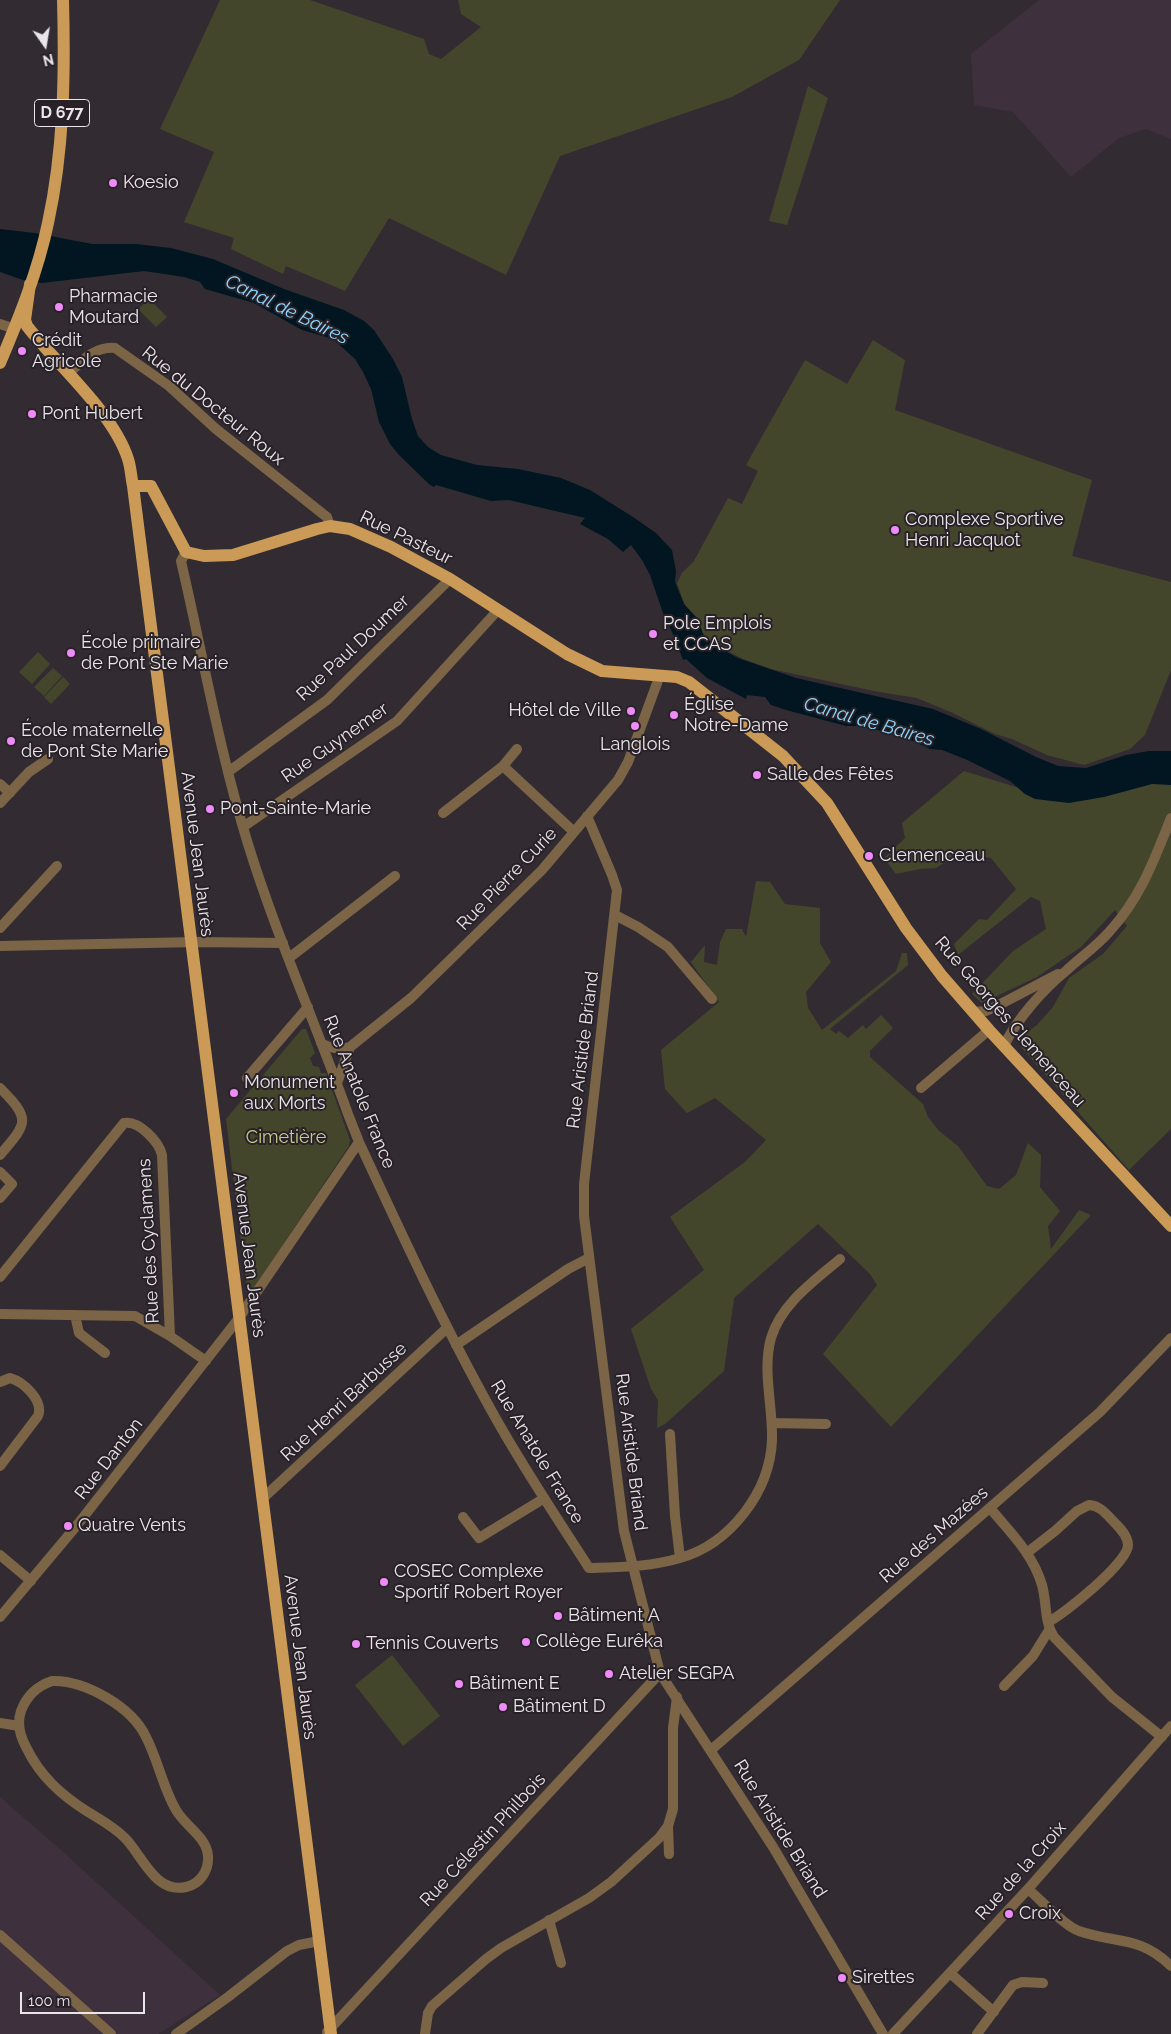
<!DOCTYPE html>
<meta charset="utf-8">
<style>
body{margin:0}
#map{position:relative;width:1171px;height:2034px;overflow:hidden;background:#322c32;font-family:Raleway,sans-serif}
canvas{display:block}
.north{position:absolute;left:20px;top:20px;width:50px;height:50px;-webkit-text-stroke:4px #282228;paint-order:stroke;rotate:167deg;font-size:14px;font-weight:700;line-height:20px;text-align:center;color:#e9e5e9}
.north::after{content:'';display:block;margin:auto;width:18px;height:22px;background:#e9e5e9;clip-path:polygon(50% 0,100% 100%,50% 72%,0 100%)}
.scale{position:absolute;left:20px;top:1992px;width:125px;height:22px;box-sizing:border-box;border:2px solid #e9e5e9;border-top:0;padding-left:6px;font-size:15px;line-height:18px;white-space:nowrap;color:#e9e5e9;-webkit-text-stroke:4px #282228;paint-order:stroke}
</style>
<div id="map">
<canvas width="1171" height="2034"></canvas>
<div class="north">N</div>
<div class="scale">100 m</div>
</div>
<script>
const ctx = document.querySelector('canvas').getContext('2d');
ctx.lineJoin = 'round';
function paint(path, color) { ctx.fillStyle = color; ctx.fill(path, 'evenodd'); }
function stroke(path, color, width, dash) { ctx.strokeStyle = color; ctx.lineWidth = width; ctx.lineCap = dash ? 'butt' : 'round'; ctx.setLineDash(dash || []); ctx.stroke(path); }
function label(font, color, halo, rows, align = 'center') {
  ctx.font = font + ' Raleway,sans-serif'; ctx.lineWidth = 4; ctx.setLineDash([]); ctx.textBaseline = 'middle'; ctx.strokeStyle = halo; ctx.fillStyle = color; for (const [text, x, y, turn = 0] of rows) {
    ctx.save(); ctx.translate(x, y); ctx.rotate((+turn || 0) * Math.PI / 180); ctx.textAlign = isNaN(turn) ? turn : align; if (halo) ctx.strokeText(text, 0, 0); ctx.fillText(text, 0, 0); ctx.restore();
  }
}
paint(new Path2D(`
 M1039,0H1171V139L1146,129L1119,138L1071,177L1013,112L974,105L971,54Z
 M0,1797L61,1850L220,1995L158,2034H0Z`), '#3f303d');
paint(new Path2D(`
 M220,0H310L424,39L429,54L441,59L481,27L461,14L458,0H840L799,60L732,97L560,156L506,275L389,218L345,291L286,266L283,274L231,249L234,238L184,222L214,152L160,129Z
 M808,86L828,98L787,225L769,221Z
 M149,299L167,317L156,327L138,309Z
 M873,340L905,360L895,410L1092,480L1072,556L1171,582V670L1145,735L1130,749L1084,765L1047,755L1012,739L995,734L953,713L917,698L874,691L771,669L743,659L714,644L700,631L684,603L677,583L682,573L694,561L728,498L742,504L758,471L746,465L805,360L847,384Z
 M38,652L50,664L32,684L19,672Z
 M53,668L62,676L44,696L34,687Z
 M63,677L70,684L51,704L44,697Z
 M1171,767V1129L1129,1170L1021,1047V1037L1037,1025L1053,1007L1069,978L1103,954L1127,926L1115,910L1081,947L1037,977L982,1003L972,994L1013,951L1046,929L1040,901L1031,897L958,955L954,944L979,919L987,920L1016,889L991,858L966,854L950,859L936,868L920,869L896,874L884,858L905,838L902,823L964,771L1058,800Z
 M756,881L770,882L785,904L820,908V943L831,962L806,992L808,1008L822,1030L896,971L902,953H907L908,965L830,1029L836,1034L839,1031L848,1038L863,1025L866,1029L881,1015L893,1028L870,1051V1057L923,1104L928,1117L939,1131L958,1146L987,1186L999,1189L1016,1175L1028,1143L1041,1155L1040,1187L1060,1211L1048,1226L1051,1249L1079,1210L1091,1215L891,1427L823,1354L877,1285L870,1274L818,1224L734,1298L724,1371L665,1424L657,1428L658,1400L651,1389L631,1329L704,1270L670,1217L745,1162L766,1140L715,1098L687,1113L665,1089L661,1050L719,1002L691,962L705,945L704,962L717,965L720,942L726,929H742L746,937Z
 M302,1029H306L315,1053L310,1058L313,1066L319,1067L321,1073H326L350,1140L349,1146L251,1292L247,1291L226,1119Z
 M392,1655L440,1716L403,1746L355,1685Z`), '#44462c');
paint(new Path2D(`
 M0,229L35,233L92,244H136L171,248L213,259L284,289L344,310L364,321L374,330L393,359L402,377L412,419L418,436L428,447L441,455L477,465L518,469L561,478L590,490L633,517L656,533L672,550L676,571L675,582L684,604L698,619L703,634L714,645L738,658L796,678L933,709L981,729L1036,757L1058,766L1086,768L1126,755L1149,751H1171V785L1152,784L1104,797L1069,803L1035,799L1025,794L1010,781L965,759L942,750L930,749L902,736L860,726H846L786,710L771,705L765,697L747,695L746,699L707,678L686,659L683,660L674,636L664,616L650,575L642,560L631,545L623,552L608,539L580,524L585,518L509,500L491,501L436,485L434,487L430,485L399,455L390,444L379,422L371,389L363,372L355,359L333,339L302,330L254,303L205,289L200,282L184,277L144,271L42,283L23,280L0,272Z`), '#011621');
stroke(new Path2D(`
 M0,324L15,329
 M69,373C82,361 95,346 115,348L169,386L216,429L323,514L327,517L330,526
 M186,552L181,561L183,570C204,661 220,754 248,844C276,935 316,1024 348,1114L359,1142C402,1235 445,1328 495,1417C524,1469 557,1518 589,1568C620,1567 650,1567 680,1558C730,1544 770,1492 772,1440C773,1406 762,1371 771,1338C781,1304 814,1281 840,1259
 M503,766L517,749
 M228,772L327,700L450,579
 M0,784L10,793
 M0,803L29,772L48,759
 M443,813L503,766L574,832
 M587,816L612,875L617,890L584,1184V1216L624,1531L660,1673L773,1847L883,2034
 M243,827L397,721L498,610
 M615,915L638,927L668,947L712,999
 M0,928L57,866
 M0,946L198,942L283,943
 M289,958L395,876
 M974,1012L986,1011L995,1007L1058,974
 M321,1043C330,1048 340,1051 350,1047L411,998L542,870L618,780L628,762L660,675
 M1004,1046C1017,1018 1044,989 1067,970C1081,957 1097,946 1110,931C1141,897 1154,860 1171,818
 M247,1078L308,1007
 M337,1083L350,1047
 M0,1088C32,1120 27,1123 0,1155
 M921,1088L989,1030
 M0,1172L12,1184L0,1198
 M0,1277L124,1123C139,1120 159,1142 162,1155L170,1336
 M0,1314L135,1316L170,1336L206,1361
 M75,1315L79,1333L105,1353
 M456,1345L568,1269L589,1258
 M0,1382L10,1378C24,1382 44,1401 38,1416L0,1466
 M772,1423L826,1424
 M670,1434L675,1516L680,1558
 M262,1499L447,1328
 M990,1508C1010,1532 1033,1554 1042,1585C1047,1602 1044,1622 1054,1637L1112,1697L1162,1737
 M463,1517L479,1538L543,1499
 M1028,1552L1055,1531L1077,1511L1089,1505C1101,1506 1106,1514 1114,1522C1120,1528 1128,1536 1128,1545C1128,1563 1064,1614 1048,1622
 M0,1555L31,1581
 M0,1617L78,1524L239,1318L359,1142
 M52,1681C85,1680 132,1707 146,1737C158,1760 163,1788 176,1810C185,1826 207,1837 208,1856C209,1871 200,1884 186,1887C155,1894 142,1855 125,1838C114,1827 101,1820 88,1812C61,1795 40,1776 26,1747C20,1736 17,1723 21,1711C27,1695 37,1686 52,1681Z
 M1004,1686L1033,1656L1049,1630
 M0,1723L19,1726
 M711,1750L1100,1412L1171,1338
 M669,1854L668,1826L673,1809V1728L677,1697
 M1028,1889C1040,1899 1065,1927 1079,1931C1116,1944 1139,1935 1171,1966
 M549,1920L561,1963
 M0,1935L111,2034
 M950,1973L994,2012
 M327,2032L660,1673
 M176,2034L228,1997L287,1951L299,1945L319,1941
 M425,2034L428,2013L432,2006L486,1959L501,1948L589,1898L611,1882L659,1838L668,1826
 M893,2034L1028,1889L1171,1726
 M977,2034L1013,1985L1022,1982L1043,1983`), '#7c6546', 10);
stroke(new Path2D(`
 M30,284L25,320L27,326C57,365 113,412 128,459C131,468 131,477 133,486L331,2034
 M0,363C19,318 38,271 48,223C64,150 65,74 63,0
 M133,486H151L186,552L204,556L233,555L317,529L330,526L350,529L391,547L450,579L567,654L602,671L677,677L689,682L783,756L827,803L906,928L942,976L989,1030L1171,1226`), '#ca9a56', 12);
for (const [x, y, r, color] of [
 [113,183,5,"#ee8bf8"],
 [59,307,5,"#ee8bf8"],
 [22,351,5,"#ee8bf8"],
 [32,414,5,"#ee8bf8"],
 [895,530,5,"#ee8bf8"],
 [653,634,5,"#ee8bf8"],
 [71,653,5,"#ee8bf8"],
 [631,711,5,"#ee8bf8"],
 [674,715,5,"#ee8bf8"],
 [635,726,5,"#ee8bf8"],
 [11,741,5,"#ee8bf8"],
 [757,775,5,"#ee8bf8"],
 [210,809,5,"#ee8bf8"],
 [869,856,5,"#ee8bf8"],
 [234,1093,5,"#ee8bf8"],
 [68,1526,5,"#ee8bf8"],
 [384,1582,5,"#ee8bf8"],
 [558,1616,5,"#ee8bf8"],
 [526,1642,5,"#ee8bf8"],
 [356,1644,5,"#ee8bf8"],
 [609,1674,5,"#ee8bf8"],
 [459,1684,5,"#ee8bf8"],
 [503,1707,5,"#ee8bf8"],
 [1009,1914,5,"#ee8bf8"],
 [842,1978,5,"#ee8bf8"]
]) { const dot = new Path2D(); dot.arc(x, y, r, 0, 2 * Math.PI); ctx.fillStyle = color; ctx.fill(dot); stroke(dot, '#282228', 2); }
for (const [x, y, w] of [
 [62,113,55]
]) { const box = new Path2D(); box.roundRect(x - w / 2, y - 13.5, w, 27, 4); ctx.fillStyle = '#282228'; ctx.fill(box); stroke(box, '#e9e5e9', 1); }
label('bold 16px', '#e9e5e9', null, [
 ["D 677",62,113]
]);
label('18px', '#e9e5e9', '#282228', [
 ["Koesio",123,183],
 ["Pharmacie",69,297],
 ["Moutard",69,318],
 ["Crédit",32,341],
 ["Agricole",32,362],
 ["Pont Hubert",42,414],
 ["Complexe Sportive",905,520],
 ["Henri Jacquot",905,541],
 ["Pole Emplois",663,624],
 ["et CCAS",663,645],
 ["École primaire",81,643],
 ["de Pont Ste Marie",81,664],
 ["Église",684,705],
 ["Notre-Dame",684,726],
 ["Hôtel de Ville",621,711,"right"],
 ["École maternelle",21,731],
 ["de Pont Ste Marie",21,752],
 ["Langlois",635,745,"center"],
 ["Salle des Fêtes",767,775],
 ["Pont-Sainte-Marie",220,809],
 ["Clemenceau",879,856],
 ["Monument",244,1083],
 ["aux Morts",244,1104],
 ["Quatre Vents",78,1526],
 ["COSEC Complexe",394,1572],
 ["Sportif Robert Royer",394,1593],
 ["Bâtiment A",568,1616],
 ["Collège Eurêka",536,1642],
 ["Tennis Couverts",366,1644],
 ["Atelier SEGPA",619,1674],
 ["Bâtiment E",469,1684],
 ["Bâtiment D",513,1707],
 ["Croix",1019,1914],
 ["Sirettes",852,1978]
], 'left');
label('18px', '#e9e5e9', '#282228', [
 ["Rue du Docteur Roux",213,406,39],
 ["Rue Pasteur",406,538,26],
 ["Rue Paul Doumer",353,648,-43],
 ["Rue Guynemer",335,743,-35],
 ["Avenue Jean Jaurès",197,854,83],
 ["Rue Pierre Curie",507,879,-46],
 ["Rue Georges Clemenceau",1010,1022,49],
 ["Rue Aristide Briand",583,1050,-83],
 ["Rue Anatole France",359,1092,68],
 ["Rue des Cyclamens",149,1241,-93],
 ["Avenue Jean Jaurès",249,1255,83],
 ["Rue Henri Barbusse",344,1402,-43],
 ["Rue Anatole France",537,1452,59],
 ["Rue Aristide Briand",631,1452,83],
 ["Rue Danton",109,1459,-52],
 ["Rue des Mazées",934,1535,-41],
 ["Avenue Jean Jaurès",300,1657,83],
 ["Rue Aristide Briand",780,1829,58],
 ["Rue Célestin Philbois",483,1840,-47],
 ["Rue de la Croix",1021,1871,-48]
]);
label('18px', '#c5cc86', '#282228', [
 ["Cimetière",286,1138]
]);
label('italic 19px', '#8cd5fc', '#282228', [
 ["Canal de Baires",287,310,26],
 ["Canal de Baires",869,722,16]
]);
</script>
